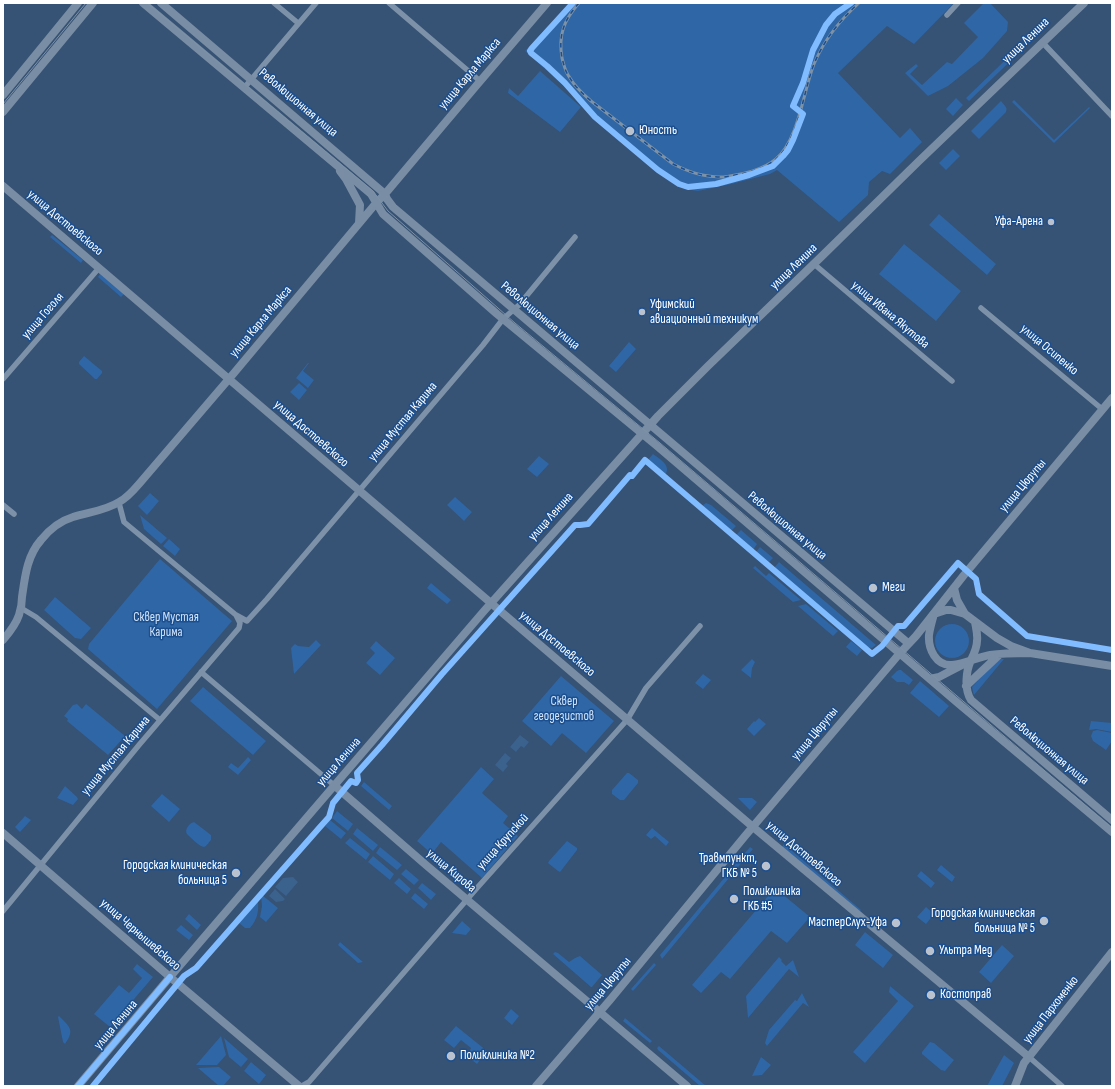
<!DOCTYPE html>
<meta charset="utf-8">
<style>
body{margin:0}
#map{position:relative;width:1115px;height:1089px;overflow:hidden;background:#365274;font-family:"Sofia Sans Condensed",sans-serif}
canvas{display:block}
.frame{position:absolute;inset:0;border:4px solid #fff;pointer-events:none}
</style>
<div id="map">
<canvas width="1115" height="1089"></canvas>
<div class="frame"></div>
</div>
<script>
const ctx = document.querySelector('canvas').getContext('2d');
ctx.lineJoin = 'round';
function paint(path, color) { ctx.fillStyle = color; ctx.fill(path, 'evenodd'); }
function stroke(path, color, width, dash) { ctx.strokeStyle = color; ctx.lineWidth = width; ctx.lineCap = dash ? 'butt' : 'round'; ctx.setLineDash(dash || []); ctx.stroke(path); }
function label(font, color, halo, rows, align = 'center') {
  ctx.font = font + ' "Sofia Sans Condensed",sans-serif'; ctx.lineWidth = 3; ctx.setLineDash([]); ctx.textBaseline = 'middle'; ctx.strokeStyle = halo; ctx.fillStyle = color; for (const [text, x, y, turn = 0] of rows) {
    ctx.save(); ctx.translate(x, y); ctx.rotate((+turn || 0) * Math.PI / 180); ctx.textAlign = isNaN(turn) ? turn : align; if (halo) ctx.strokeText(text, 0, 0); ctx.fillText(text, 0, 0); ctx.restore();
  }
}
paint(new Path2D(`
 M570,3H954L914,44L887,26L838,73L900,138L910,128L922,142L890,174L882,171L869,182L868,195L839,222L777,170L770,174L731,184L698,191L685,189L675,184L668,178L595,119L574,95L525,51Z
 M984,3H990L1008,22L1007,31L983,58L948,86L928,96L905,73L916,64L918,66L910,74L922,85L947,62L952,64L978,37L964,23Z
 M1026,40L1029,43L969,101L966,98Z
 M540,71L581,107L560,132L508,93L509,88L518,96Z
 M956,98L963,105L953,116L946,109Z
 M1014,100L1054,140L1089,107L1090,108L1054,143L1012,102Z
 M1001,101C1004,105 1008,107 1006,112L979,139L971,131Z
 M953,149L960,156L946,170L939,163Z
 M939,214L996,264L987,275L929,225Z
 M52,235L83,260L81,263L50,237Z
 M904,244L961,291L936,321L879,274Z
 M100,274L124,294L121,297L98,277Z
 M629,342L636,349L616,372L609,366Z
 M84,356L102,371V373L97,379H95L79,364V362Z
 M308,363H309L303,371L314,380L308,388L296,378Z
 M299,383L307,390L299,400L290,392Z
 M653,454C660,459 672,466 665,475L647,461Z
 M539,456L549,464L537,477L527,469Z
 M150,493L159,501L147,515L138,506Z
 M455,497L472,512L464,521L447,505Z
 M706,503L711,505L736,526L731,531L704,507L703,505Z
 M140,515L167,538L161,544L144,529Z
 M741,530L757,544L753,550L736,535Z
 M169,539L180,549L175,556L163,546Z
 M760,547L773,558L768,563L756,552Z
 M160,559L232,621L157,709L88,649L89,644Z
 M779,562L876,645L872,648L866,647L774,568Z
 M755,566L766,576L769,573L801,600L793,602L753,568Z
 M431,583L451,600L447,604L427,588Z
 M55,597L91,628L82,638L81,639L75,638L44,610Z
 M806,604L838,631L833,636L798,606Z
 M935 641a17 17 0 1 1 34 0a17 17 0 1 1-34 0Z
 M316,640L321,645L294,674L291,648L295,644L298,646L309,647Z
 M376,641L395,658L380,675L366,663L375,653L370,648Z
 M851,641L862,650L857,656L846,647Z
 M752,659L755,662L752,668L751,678L741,670Z
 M1001,659H1004L974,695L973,692L972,687L994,663Z
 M899,670H901L913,680L909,685L904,682H897L891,677L897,671Z
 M703,674L711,680L703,689L695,683Z
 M561,676L614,721L586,753L562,733L551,746L522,721Z
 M920,681L949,706L939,717L910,693Z
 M203,687L266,741L253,755L190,701Z
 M77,704L82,709L86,704L125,736L108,755L67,721L68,719L64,716L73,705Z
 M759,718L766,724L754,736L747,729L754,721L755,722Z
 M1091,721L1112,723V732L1096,729L1089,730Z
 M1097,730L1112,733V741L1106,750L1093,741L1091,736L1093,731Z
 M248,757L251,760L238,775L228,767L231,763L238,768Z
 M481,767L494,779L482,793L508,816L503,823L518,836L482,878L441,842L432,854L417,841Z
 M627,773H629L638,780V783L624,800H620L612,794V790Z
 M364,782L392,806L389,810L361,786Z
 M65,786L77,797L78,799L73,805L57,798Z
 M162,794L180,809L169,822L151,806Z
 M738,798H752L757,802L750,810Z
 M337,811L353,824L348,831L332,818Z
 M25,816L31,820L20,832L15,827Z
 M330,820L346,833L341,839L325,826Z
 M194,822L211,835V840C209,842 207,846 204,847C200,847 190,837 187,834C184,830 189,823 194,822Z
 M357,828L378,845L373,851L353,834Z
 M652,828L669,842L666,846L655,836L651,839L646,835Z
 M350,838L370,854L366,860L345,843Z
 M567,841L577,848V850L560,872L558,871L548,863L549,861Z
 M784,844L861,910L859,912L782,847Z
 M380,847L402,865L397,870L376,853Z
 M750,847L753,849L662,959L660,955Z
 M373,856L394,874L390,880L368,862Z
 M941,865L955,877L952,882L937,870Z
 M406,869L419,880L414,885L401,874Z
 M921,871L935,883L931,888L917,876Z
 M399,878L411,889L407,894L394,883Z
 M422,883L436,894L431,900L418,888Z
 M775,888L810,917L787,943L771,931L730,979L721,972L701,993L692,985Z
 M415,893L428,904L424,909L411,898Z
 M262,895L278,908L266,922L260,917L262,906L261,896Z
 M258,901C259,912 257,920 250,928H245L239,923Z
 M926,907L934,914L926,924L917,917Z
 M189,914L201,925L197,930L185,919Z
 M462,921L471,929L466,935L452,933Z
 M181,925L193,935L189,940L176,930Z
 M865,932L893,955L883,968L855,945Z
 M340,942L363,962L358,963L338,945Z
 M1002,945L1014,956L991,983L979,972Z
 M555,952L558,953L569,962L575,958L580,956L602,975L592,987H591L553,954Z
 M779,957L782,960L781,961L786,966L793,960L799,977L789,969L748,1018L746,996Z
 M654,963L656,965L633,991L631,989Z
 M137,964L153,977L110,1027L94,1014L119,985L129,993L142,978L133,969Z
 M890,986L914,1006L865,1063L853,1052L898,1001L889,992Z
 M802,993L809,1007L803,1003L767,1046L765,1043L769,1030L795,1000L797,1001Z
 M511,1009L519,1016L512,1025L504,1018Z
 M59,1016C70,1027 75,1030 65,1044L63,1042L58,1017Z
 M625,1018L652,1041L650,1043L623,1021Z
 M456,1026L487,1051L477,1064L467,1056L471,1048L461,1040L454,1048L444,1040Z
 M221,1036L226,1055L217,1065H196Z
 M224,1038L248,1059L241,1067L229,1057Z
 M930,1042L934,1043L954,1060L945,1071L941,1070L922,1054V1052Z
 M659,1046L706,1086H700L658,1050L657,1048Z
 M1004,1055L1014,1063L1002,1086H987Z
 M761,1057L771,1065L762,1075L752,1076Z
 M251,1062L266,1075L259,1084L244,1071Z
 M219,1067L231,1077L223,1086H219L198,1068Z`), '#2f66a5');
paint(new Path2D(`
 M520,735L529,742L524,748L521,746L516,752L510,747Z
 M505,753L511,758L506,764L508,766L503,772L495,765Z
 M293,877L298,882L286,896L275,887L283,878Z
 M275,889L285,899L283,901L276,902L269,896Z`), '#3b618d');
stroke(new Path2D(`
 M274,3L298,23
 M389,3L480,81
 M947,15L958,3
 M1042,42L1112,116
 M244,88L316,3
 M814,264L952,381
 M981,308L1102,409
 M3,379L99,268
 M119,503L124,522L236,615L247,621L267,599L483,345L503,319L519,305L575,237
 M3,505L14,514
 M21,608L36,617L160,720
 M201,672L335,786
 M3,911L139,745L239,628L240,623L236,615
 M1029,1057L1062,1086
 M302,1086L309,1082L477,888L627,720L646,688L700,626`), '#7d92a8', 5.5);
stroke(new Path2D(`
 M143,3L371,194L383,214L497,314L657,446L959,704L1112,832
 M161,3L385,194L387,199L393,207L908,643
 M3,95L78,3
 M3,112L93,3
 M340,171L346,179L360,205L359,223
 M3,186L753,827L1029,1057
 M954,588L957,600L965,614
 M975,622C976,628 978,635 977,641C977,648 974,654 971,660C966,671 964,689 971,700L1112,820
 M3,640C9,633 16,624 19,615C21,609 22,603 22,597C25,576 27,556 41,540C49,530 60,521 73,517C88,512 105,511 119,502C127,498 133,491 139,484L234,373L377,202L385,194L476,86L547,3
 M1030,653C1017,653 1003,653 990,655C978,657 965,664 952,665C936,666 928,649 929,635C930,628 932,621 934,614L946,610H951L965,614L997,638L1011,646L1030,653L1112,666
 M930,679L939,677L962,665
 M966,686L999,655
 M335,786L426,865L687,1086
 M3,833L170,977L299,1086
 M78,1086L170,977L484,611L658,416L708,366L821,257L919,161L1084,3
 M536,1086L610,1000L745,836L900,653L916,636L964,575L1112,398
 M1015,1086L1024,1063L1112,952`), '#798da4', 8);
stroke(new Path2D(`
 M147,3L373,191L388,211L515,323L660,443L1112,828
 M3,104L86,3`), '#7e92a7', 1);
const rail = new Path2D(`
 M579,3C564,20 558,35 562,58C564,65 565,72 570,78C575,87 583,94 591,101L673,164C691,173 704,177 724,177C741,174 762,171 776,159C799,139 803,92 814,64C824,40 840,20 859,3`);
stroke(rail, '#7e92a7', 3);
stroke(rail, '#1b4f8f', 1.5, [4.5]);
stroke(new Path2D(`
 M573,3L532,48L530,51L531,53L547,66L565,83L595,117L658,170L679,184L688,187L716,184L749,175L773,166L783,156L788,150L793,140L803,114L793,106L803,83L813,50L826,25L835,14L851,3
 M78,1086L170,977
 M93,1086L184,976L196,968L320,827L329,817L333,803L351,781L356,783L358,780L357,773L382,745L442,674L575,525H580L588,524L630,475L632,476L645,460L872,654L882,646L898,626H904L958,563L976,579L979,594L1027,636L1112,650`), '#80bcff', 6);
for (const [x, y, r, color] of [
 [630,131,5,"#b9c2ce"],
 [1051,222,4,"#b9c2ce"],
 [642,312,4,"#b9c2ce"],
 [873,588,5,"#b9c2ce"],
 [766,866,5,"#b9c2ce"],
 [236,873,5,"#b9c2ce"],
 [734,899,5,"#b9c2ce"],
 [1044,921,5,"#b9c2ce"],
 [896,923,5,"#b9c2ce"],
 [930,951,5,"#b9c2ce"],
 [931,995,5,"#b9c2ce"],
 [451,1056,5,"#b9c2ce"]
]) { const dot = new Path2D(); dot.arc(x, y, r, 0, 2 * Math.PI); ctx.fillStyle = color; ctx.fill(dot); stroke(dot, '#1b4f8f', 1.5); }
label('13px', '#fff', '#1b4f8f', [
 ["улица Ленина",1026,41,-44],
 ["улица Карла Маркса",470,74,-50],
 ["Революционная улица",298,103,40],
 ["улица Достоевского",65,223,40],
 ["улица Ленина",794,267,-44],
 ["улица Ивана Якутова",890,315,40],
 ["улица Гоголя",43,316,-49],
 ["Революционная улица",540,316,40],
 ["улица Карла Маркса",261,322,-50],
 ["улица Осипенко",1049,350,40],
 ["улица Мустая Карима",403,422,-50],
 ["улица Достоевского",311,434,41],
 ["улица Цюрупы",1023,486,-50],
 ["улица Ленина",551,517,-48],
 ["Революционная улица",787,526,40],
 ["улица Достоевского",557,644,40],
 ["улица Цюрупы",815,734,-50],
 ["Революционная улица",1049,751,40],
 ["улица Мустая Карима",116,756,-50],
 ["улица Ленина",339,762,-49],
 ["улица Крупской",503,842,-48],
 ["улица Достоевского",804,854,40],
 ["улица Кирова",451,871,40],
 ["улица Чернышевского",140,935,41],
 ["улица Цюрупы",608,984,-50],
 ["улица Пархоменко",1051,1010,-52],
 ["улица Ленина",116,1025,-50]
]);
label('13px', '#fff', '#1b4f8f', [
 ["Юность",639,131],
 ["Уфа-Арена",1043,222,"right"],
 ["Уфимский",650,305],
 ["авиационный техникум",650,320],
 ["Меги",882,588],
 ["Травмпункт,",757,859,"right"],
 ["ГКБ № 5",757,874,"right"],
 ["Городская клиническая",227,866,"right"],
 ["больница 5",227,881,"right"],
 ["Поликлиника",743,892],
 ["ГКБ #5",743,907],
 ["Городская клиническая",1035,914,"right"],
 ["больница № 5",1035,929,"right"],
 ["МастерСлух-Уфа",887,923,"right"],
 ["Ультра Мед",939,951],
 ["Костоправ",940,995],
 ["Поликлиника №2",460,1056]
], 'left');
label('13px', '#cfe3fa', '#1b4f8f', [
 ["Сквер Мустая",166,618],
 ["Карима",166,633],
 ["Сквер",564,702],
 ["геодезистов",564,717]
]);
</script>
